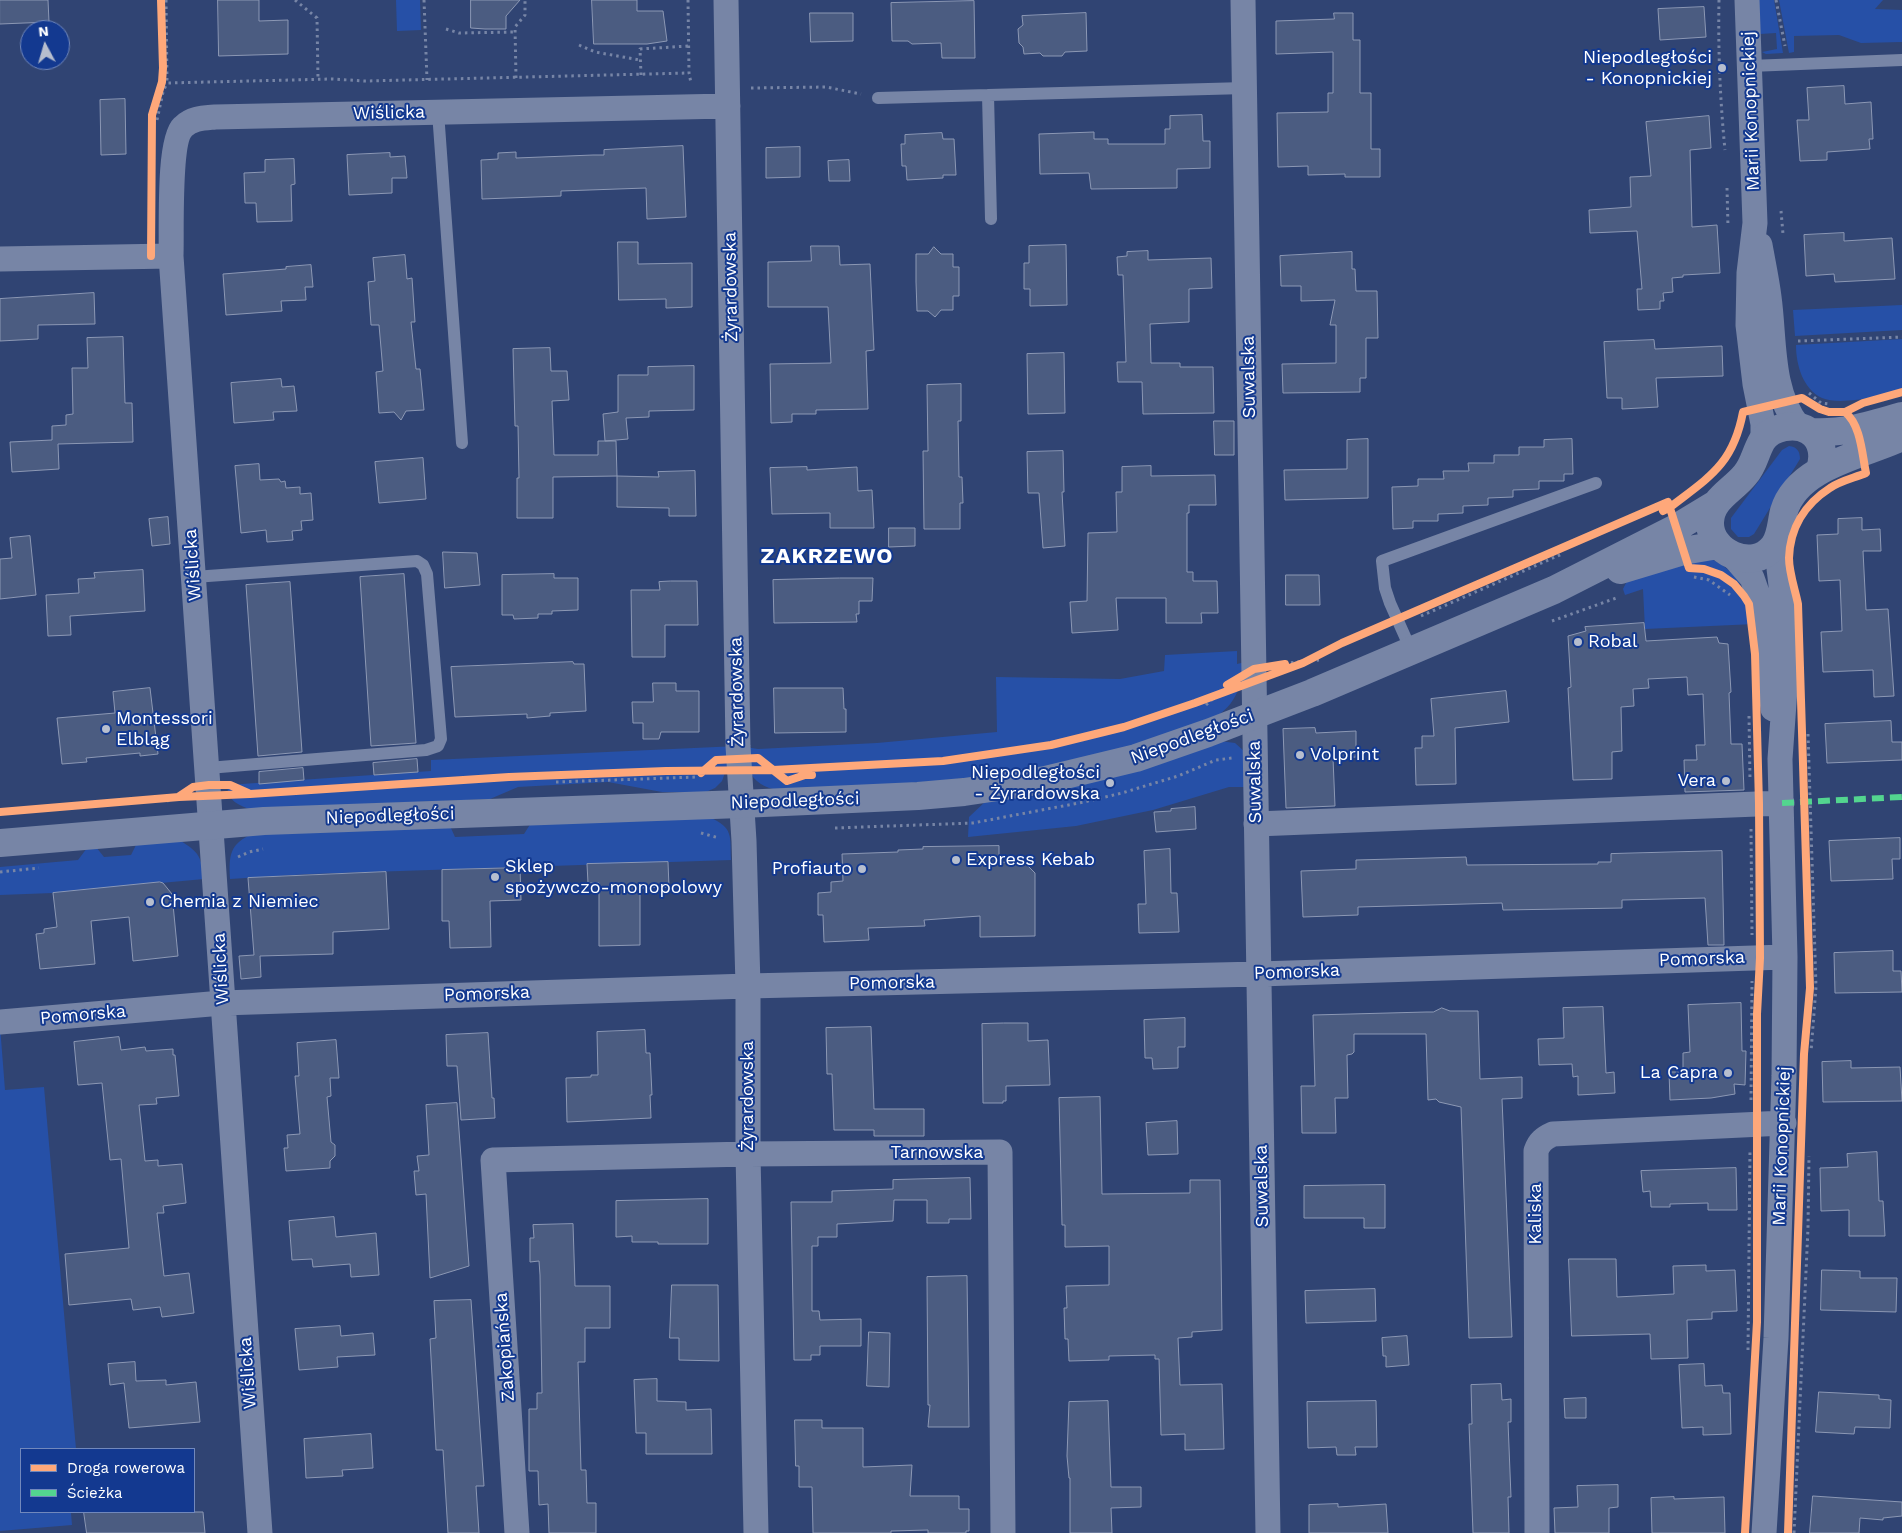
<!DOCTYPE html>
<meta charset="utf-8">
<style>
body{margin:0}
#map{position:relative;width:1902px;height:1533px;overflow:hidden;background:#304473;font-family:"Work Sans",sans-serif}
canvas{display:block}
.legend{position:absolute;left:20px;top:1448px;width:175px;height:65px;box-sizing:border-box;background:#133990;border:1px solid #7188bc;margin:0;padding:6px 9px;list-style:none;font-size:15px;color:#fff}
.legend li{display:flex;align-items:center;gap:10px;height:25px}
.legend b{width:25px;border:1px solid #7188bc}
.north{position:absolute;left:20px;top:20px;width:50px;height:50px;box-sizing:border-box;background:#133990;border:1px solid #7188bc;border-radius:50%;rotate:354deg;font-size:14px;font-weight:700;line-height:20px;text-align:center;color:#fff}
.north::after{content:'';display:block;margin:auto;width:18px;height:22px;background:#b7bece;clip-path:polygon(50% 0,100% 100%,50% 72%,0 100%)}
</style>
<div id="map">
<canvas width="1902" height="1533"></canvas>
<ul class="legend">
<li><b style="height:6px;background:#fea87a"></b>Droga rowerowa</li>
<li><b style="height:6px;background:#53d58f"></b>Ścieżka</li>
</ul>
<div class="north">N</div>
</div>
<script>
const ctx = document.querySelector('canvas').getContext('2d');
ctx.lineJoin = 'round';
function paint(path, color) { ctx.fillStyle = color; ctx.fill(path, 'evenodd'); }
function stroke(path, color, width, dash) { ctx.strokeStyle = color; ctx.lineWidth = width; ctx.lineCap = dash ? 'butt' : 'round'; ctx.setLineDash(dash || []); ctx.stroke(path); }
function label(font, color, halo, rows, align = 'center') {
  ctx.font = font + ' "Work Sans",sans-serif'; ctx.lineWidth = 4; ctx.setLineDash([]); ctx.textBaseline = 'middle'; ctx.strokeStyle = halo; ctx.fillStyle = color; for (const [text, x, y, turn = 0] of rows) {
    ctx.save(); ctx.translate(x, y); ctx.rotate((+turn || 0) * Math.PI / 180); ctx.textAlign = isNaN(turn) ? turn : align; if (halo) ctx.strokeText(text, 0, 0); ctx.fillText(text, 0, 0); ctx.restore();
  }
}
paint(new Path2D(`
 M396,0H420L421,30L397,31Z
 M1758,0H1774L1783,53L1766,54L1762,52L1777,49L1776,33L1760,34Z
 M1779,0H1883L1875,9L1902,10V42L1861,43L1839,35L1794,36V52L1789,53Z
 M1902,305V330L1795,336L1793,310Z
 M1902,339V388C1885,396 1840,406 1822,398C1803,389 1796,365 1796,345Z
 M1789,446C1797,447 1800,451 1800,459L1754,534L1749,537H1738L1731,529V518L1782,450Z
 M1709,558C1742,573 1745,593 1755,624L1645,629L1643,589L1625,595L1623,589L1629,577Z
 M1237,651V664L1254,660C1235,688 1240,707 1204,723C1150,739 1096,759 1039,768C953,783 865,786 778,790C765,788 754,782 749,770H726L722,781L715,788L706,792H662L608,782L518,787L490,799L249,809C235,803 229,801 227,785L431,771V760L738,746L758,749L877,743L997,732L996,677L1120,679L1164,671L1165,655Z
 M1220,741L1235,743L1245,752L1247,787H1229L1153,810L1076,826L968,837L969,817L987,800Z
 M709,817C734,828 730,836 731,860L310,874L230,879C229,855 229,844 254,833L450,826L455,837L524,834L531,823Z
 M181,841C200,853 201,857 204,879L53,893L0,895V867L78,860L87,848L96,847L104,857L131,855L137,843Z
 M0,1026L5,1090L44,1087L76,1449H21V1512H75L71,1513L72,1525L0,1531Z`), '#2650a7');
const building = new Path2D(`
 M0,0H48L49,22L0,24Z
 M218,0H259V21L288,20V54L219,56Z
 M471,0H520L506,16V29H485L471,28Z
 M592,0H637V11H663L667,41L647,44H594Z
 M974,1L975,58H942L941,43L912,44L908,41H892L891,3Z
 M1704,7L1706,37L1660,40L1658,9Z
 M810,13H853V41L811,42Z
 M1086,13L1087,51L1065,52L1062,56H1043L1040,53L1024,54L1023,47L1019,43L1018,29L1023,25L1022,16Z
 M1334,13H1353V40H1360V93H1371V149H1380V177H1345V174L1308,175V166L1278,167L1277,113L1328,112V93H1333V52L1276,54V21L1334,19Z
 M1844,86L1845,104L1871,102L1873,139H1869L1870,149L1827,152V160L1800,161L1797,120H1809L1807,88Z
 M125,99L126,154L101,155L100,100Z
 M1202,115L1203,141H1210V168L1177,169V188L1091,189L1089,173L1040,174L1039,134L1094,132V139H1108V144H1165V129H1170V116Z
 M1709,116L1711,148L1690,150L1692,227L1717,225L1720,273L1683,275V277L1672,278L1673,292L1663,293L1664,301H1660V309L1638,310L1637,289H1642L1637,231L1590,233L1589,210L1631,207L1630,177L1651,176L1646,122Z
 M942,133L943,139H954L956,175H943V178L907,180L906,166H902L901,144H905V135Z
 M683,146L686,217L647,219L646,188L561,191V196L482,199L481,160L498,159V153L516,152V158L593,155H604V150Z
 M800,147V177L766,178V148Z
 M390,153V157L405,156L407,178H392V193L349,195L347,155Z
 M294,159L295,184L291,185L292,221L257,222L256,203H245L244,173L265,172V160Z
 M849,160L850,181H829L828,161Z
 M1844,233V241L1892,238L1895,279L1835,282L1834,274L1806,276L1804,235Z
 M618,242H638V264L692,263V307L666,308V299L619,300Z
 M1066,245L1067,305L1030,306V289H1024V263H1029V246Z
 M811,246H839L840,265L870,264L874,350L866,351L868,409L816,410V414H792V422L771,423L770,364L831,363L828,307H768V262L811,261Z
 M934,247L941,254H953V267H959V296H953V310H941L935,317L928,311H917L916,282V254H928Z
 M1148,251V260L1211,258L1212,288L1189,289V322L1150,324L1151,363H1180V367H1213L1214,413L1143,414L1142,382H1118L1117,362H1126L1123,275H1118L1117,257L1127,256V252Z
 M1352,252V269H1355L1356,291H1377L1378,338H1366V378H1360V392L1283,393L1282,364L1336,363V325H1330L1335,300L1301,301V286H1281L1280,256Z
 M405,255L407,279L412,278L415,322H411L416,369H420L424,410L406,411L401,420L394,412L379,413L376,372L383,371L379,325H371L368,282L375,281L373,258Z
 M311,265L313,287H305L306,300L281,301L282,311L226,315L223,274L286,269V267Z
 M94,293L95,324L38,325V339L0,341V299Z
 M123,337L125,403H132L133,442L58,444L59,469L12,472L10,442L52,440V426L66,425V415L73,414L72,368H88L87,338Z
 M1654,340L1655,349L1722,346L1723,376L1656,378L1658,407L1622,409V398H1607L1604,342Z
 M550,348L551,371H567L569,400L552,401L554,455H598V441H616L617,476L553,477V518H517V478H519L518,426H515L513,349Z
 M1064,353L1065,413L1028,414L1027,354Z
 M694,366V410L649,411V417L626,418L628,439L605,441L603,414L618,412V375H648V367Z
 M281,379L282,387L294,386L297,411L273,412L274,420L234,423L231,383Z
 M961,384V421H958L959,477H962L963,503H960V529H924L923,451H928L927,385Z
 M1214,421H1234V455H1215Z
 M1368,439V498L1285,500L1284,470L1347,469V440Z
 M1572,439L1573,474H1564V481H1539V489L1513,490V497L1488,498V505L1463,506V513L1438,514V521H1413V528L1393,529L1392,487L1418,486V479H1444L1443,471H1469L1468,463H1494V455H1519V447H1544V440Z
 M1063,451L1064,492H1062L1065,546L1043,548L1039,493H1028L1027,452Z
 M423,458L426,499L379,503L375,462Z
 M259,464L260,480L279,479L281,482L285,481L286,488L300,487V494L311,493L313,520L301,521L302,530L292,531L293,540L267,542L266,530L241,533L235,466Z
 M1151,466V476L1215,475L1216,505H1189V513H1187V572H1193V581H1217L1218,613H1201L1202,623H1166V598H1116L1118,630L1072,633L1070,602L1087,601L1088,533L1117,532L1116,492H1122V467Z
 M807,467V470L857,467L858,491L872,490L874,528H830V513L772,514L770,468Z
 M695,471L696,516H669V508L617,507V476L659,477L658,472Z
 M168,517L170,544L152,546L149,519Z
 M1862,518V530L1880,529L1881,551H1863L1866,610L1888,609L1894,696L1874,697L1873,670L1823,672L1821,632L1842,631L1840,580L1819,581L1817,535L1838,534V519Z
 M889,528H915V546L889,547Z
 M30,536L36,595L0,599V559L12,558L10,538Z
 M443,552L477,553L480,585L445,588Z
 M143,570L145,611L70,616L71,635L48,636L46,595L79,593L78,579L95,578L94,573Z
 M404,574L416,743L371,746L360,577Z
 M554,574V578H578V610L552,611V614H538V618L514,619L513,615H502V575Z
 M1286,575H1319L1320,605H1286Z
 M840,578H873L872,601H859V614H856L857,622L774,623L773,580Z
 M671,581H697L698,625H665V657H632L631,590H660L659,582Z
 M290,582L302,752L258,756L246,585Z
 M1644,623L1646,641L1717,637L1719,643L1728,644L1731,692L1729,693L1731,744H1742L1744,790L1685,792L1684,760H1697L1696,745H1705L1703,694L1688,695L1687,677L1648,679L1649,688L1633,689L1634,706L1621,707L1622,751L1612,752V779L1573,780L1568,688L1571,687L1568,636L1586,631L1585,627Z
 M573,662L574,664H584L586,711L550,713V716L527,718V714L455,717L451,667Z
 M653,683H676V691H699V732H661L659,739H643V723H633L632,702H653Z
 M150,688L158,754L140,756V753L86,758L87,762L62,764L57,718L115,713L113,692Z
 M774,688H843L844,709H846V732L775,733Z
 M1506,691L1509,722L1455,728L1456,784L1416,785L1415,748H1422V736H1434L1431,699Z
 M1891,721L1892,742H1902V760L1827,763L1825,724Z
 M1315,728L1316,733L1356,731V757L1333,758L1335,806L1286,808L1283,729Z
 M417,759L418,772L374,775L373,763Z
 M303,768L304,780L259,784V772Z
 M1195,807L1196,829L1156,832L1154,812L1171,811V809Z
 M1900,838V859H1892L1893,879L1831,881L1829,841Z
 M999,846V862L1025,863L1035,873V936L980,937V916L924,920L925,926L868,928L869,940L824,942L823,915H818V893L831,892V882L843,881L842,854L898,852V850L923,849V847Z
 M1170,849L1171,893H1177L1179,932L1139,933L1138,904H1146L1144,851Z
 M1722,851L1724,945H1708L1705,898L1622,900V908L1503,910L1502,903L1358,907V915L1303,917L1301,871L1356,869V860L1466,857L1467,865L1598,864V862H1611V854Z
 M668,862L669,887L640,888V945L599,946V883H588L587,864Z
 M520,868L521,900L490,901L491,947L450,948L449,921H442V870Z
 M386,872L389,929L333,932V954L260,956L261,977L241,979L239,956L254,955L248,878Z
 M160,882L163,883L172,894L178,956L133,961L129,917L91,921L95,964L40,969L36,934L44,933V929L57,927L53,893Z
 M1893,951V971H1901L1902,992L1835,993L1834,953Z
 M1741,1003L1742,1051H1746L1745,1085L1734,1084L1735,1094L1711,1098L1670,1100L1669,1072H1683V1053L1690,1052L1688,1005Z
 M1603,1007L1606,1073L1614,1072L1615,1093L1578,1095V1076L1573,1077L1572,1064L1539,1065L1538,1039L1564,1038L1563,1008Z
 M1442,1008L1450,1011H1478L1480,1079L1522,1077V1098L1502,1099L1512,1337L1469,1338L1461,1107L1439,1102L1436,1099L1428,1100L1426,1034H1354V1052L1352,1054L1347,1055L1348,1098H1335L1336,1133H1302L1301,1086H1315L1313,1015L1426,1012H1433Z
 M1185,1018V1047H1178V1068L1153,1069L1152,1058H1145L1144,1020Z
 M1004,1023H1028V1041L1048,1040L1050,1085L1006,1086V1101H1003V1103H983L982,1024Z
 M871,1027L874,1109H924V1136H874V1130H834L832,1074H827L826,1028Z
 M645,1030L646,1053H650L652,1095H650L651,1118L567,1122L566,1078L591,1077V1075H598L597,1032Z
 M488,1033L492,1098H494L495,1118L461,1120L457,1066H447L446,1035Z
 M119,1037L121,1050L145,1047L146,1051L173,1049V1055H175L179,1096L156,1098L157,1104L139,1105L145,1161L158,1160V1166L182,1164L186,1203L163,1206L164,1213H157L164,1276L189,1273L194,1313L162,1317L160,1307L133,1310L131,1299L69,1305L65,1254L129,1248L121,1159L110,1160L102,1083L78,1085L74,1042Z
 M336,1040L339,1078H330L331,1096L327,1097L331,1142L335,1145V1156L330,1161V1168L286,1171L284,1148H288L287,1135L300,1134L295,1076H299L297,1043Z
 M1851,1061V1068L1900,1067L1902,1101L1823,1102L1822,1062Z
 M1100,1097L1102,1194L1190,1193V1180H1220L1222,1330L1192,1332V1337L1178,1338L1180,1385L1222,1384L1224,1449L1185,1450V1434L1161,1435L1159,1359H1155V1355L1109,1356V1360L1069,1361L1068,1339H1065L1064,1308H1067L1066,1286L1109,1285V1246L1065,1247V1225H1062L1059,1098Z
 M457,1103L469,1266L430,1278L426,1194L416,1195L414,1171H419L417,1156L429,1155L426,1105Z
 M1177,1121L1178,1154L1148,1155L1146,1123Z
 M1877,1152L1879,1201H1883L1885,1236H1849V1210L1821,1211L1820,1168L1848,1167L1847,1154Z
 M1736,1168L1737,1210H1708V1203L1670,1204V1207H1651L1650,1191L1643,1192L1641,1171Z
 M970,1178L971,1219H949V1223H927V1200H894L893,1221L837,1224V1237H818V1246H812V1311H819L820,1320L861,1319V1346H820V1355H811V1360H794L791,1202H832V1191L893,1189V1180Z
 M1385,1185V1228H1364V1218H1304V1186Z
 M708,1199V1244H658V1242H632V1236L616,1237V1201Z
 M334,1217L336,1237L376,1233L379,1275L351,1277L350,1264L313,1267L312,1259L292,1260L289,1221Z
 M573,1224L575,1286H610V1328H585V1362H578L581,1470H586L587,1503H596V1533H549L548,1504L539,1505L538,1471H529V1409H537V1393H542L540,1275L539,1261L530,1262V1238H534L533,1225Z
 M1569,1259H1616L1617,1297L1674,1294L1673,1266L1706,1265V1271L1735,1270L1737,1311L1712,1312V1319L1687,1320L1688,1358L1651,1359L1650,1334L1572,1336Z
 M1822,1270L1860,1271V1278H1897L1896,1312L1821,1310Z
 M967,1276L969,1427H928L930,1405H928L927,1277Z
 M672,1285H718L719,1361L679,1360V1338H670Z
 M1375,1289L1376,1321L1306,1323L1305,1291Z
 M471,1300L484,1486H476L479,1533H448L443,1450H436L430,1339L436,1338L434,1301Z
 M340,1326L341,1336L373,1333L375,1355L337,1357L338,1367L299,1370L295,1329Z
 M869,1332L890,1333L889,1387L867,1386Z
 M1407,1336L1409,1365L1386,1367V1356H1383L1382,1338Z
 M135,1362L136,1381L166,1380V1385L196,1382L200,1422L129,1428L124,1383L110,1385L108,1364Z
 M1704,1364L1705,1386L1722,1385L1723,1393H1730L1731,1434L1703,1435V1427L1682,1428L1679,1365Z
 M657,1379V1401L686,1402V1410L711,1409L712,1454H646V1433H636L634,1380Z
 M1501,1384L1502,1400L1511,1399V1422H1508L1511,1497H1508L1509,1533H1473L1469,1424H1472L1471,1385Z
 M1819,1392L1879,1395V1399L1891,1400L1890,1428L1855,1427L1854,1434L1816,1432Z
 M1586,1398V1418H1565L1564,1399Z
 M1108,1401L1111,1487H1141V1507L1111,1508L1112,1533H1070V1478H1069L1067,1456L1069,1402Z
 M1376,1401L1377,1447H1355L1356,1455H1337L1336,1447L1308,1448L1307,1402Z
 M795,1420H822V1428H863V1467L912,1465L910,1496H959V1509H969V1531H966V1533H928V1530L891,1531V1533H813L812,1487H799V1466H796Z
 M371,1434L373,1468L342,1470L343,1476L306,1478L304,1439Z
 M1618,1485V1507L1609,1508V1533H1555L1554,1508L1578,1507L1577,1486Z
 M1813,1496L1902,1502V1516L1883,1518V1520L1860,1518L1859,1533H1810Z
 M1674,1497V1499L1724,1497L1725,1533H1652L1651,1498Z
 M1338,1504V1507L1386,1504L1388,1533H1309V1505Z
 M84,1512H203L205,1533H87Z`);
paint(building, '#4b5c81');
stroke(building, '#8c98b4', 1);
stroke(new Path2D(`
 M166,0L167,83L332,79L365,81L689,73
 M295,0L317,18L318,79
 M424,0L427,80
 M688,0L689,73L691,83
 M1719,0C1718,50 1720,99 1725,150
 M1776,0L1785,46
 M446,29L459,33L515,32
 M579,45L595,52L640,60
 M641,75L640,49L688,46
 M516,78L515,27L525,15V0
 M751,88L826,87L861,94
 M157,120L163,92L167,83
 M1727,188L1728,227
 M1781,211L1783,234
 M1798,341L1902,337
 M1809,393L1821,403L1829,404
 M1694,577L1709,580L1730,595
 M1421,616L1562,554
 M1552,621L1619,597
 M1278,664L1319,660
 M1206,705L1229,684
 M1749,716L1750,780
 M1808,734L1816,987L1811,1052
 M763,762L780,775
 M556,782L697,777L714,762
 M233,786L252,795
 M167,801L184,794
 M835,828L973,823L1084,802L1122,793L1178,776L1216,760L1232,758
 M1751,829L1752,935
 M701,833L719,838
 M238,857L249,852L263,849
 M0,872L39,868
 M1751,1100L1752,981
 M1748,1350L1750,1149
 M1794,1533L1808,1228L1809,1156`), '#7785a6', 3, [2.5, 4]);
stroke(new Path2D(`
 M1750,66L1902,60
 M988,95L991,219
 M878,98L1245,88
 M438,112L462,443
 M194,577L417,561L423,565L427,574L441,739L438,746L426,750L208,768
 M1411,650L1390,603L1385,588L1382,561L1596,483`), '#7785a6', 12);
stroke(new Path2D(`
 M726,0L738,746L744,841L748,986V1154L756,1533
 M1243,0L1268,1533
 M1747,0L1755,223L1749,273L1748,325L1755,384L1763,424V440
 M1760,245C1763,262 1767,280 1769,297C1775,340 1770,390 1798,426
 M0,259L171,256
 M1733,556L1752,578L1760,601L1773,709
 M1256,824L1782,803
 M0,1022L222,1003L748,986L1259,974L1785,957
 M260,1533L171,256C172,231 168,141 183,127C192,118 204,118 215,117L728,106
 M517,1533L493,1160L748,1154L1000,1152L1003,1533
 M1537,1533L1536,1151C1539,1142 1544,1138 1553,1134L1784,1123
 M1764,1533L1776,1338L1784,1076L1785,957L1780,759L1787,661V636L1776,543`), '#7785a6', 25);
stroke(new Path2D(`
 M1811,432C1843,434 1871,425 1902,416
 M1819,471C1825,458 1823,439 1809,431C1795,422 1771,427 1762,441C1755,453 1754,465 1745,475C1732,491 1711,499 1710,522C1709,553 1753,572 1773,547C1781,538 1781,523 1784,511C1798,465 1865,455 1902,437
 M1620,570L1683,551L1718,545
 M0,843L264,821L741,804L918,796L964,792L1045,780L1136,758L1208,733L1312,693L1554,590L1676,528L1714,505`), '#7785a6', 28);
stroke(new Path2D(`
 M1782,803L1902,797`), '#53d58f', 6, [12, 6]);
stroke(new Path2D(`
 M151,256L152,115L162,82L163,68L161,0
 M1663,511L1669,508C1709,477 1733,465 1743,412L1802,398L1820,409L1829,412H1845L1863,403L1902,392
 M1227,685L1254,669L1285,664
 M701,773L716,760L758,758L787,781L805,775H812
 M178,797L193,787L209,785H230L248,793
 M0,812L179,797L250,794L509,777L666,771L773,770L943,761L1051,745L1124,727L1195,703L1303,663L1342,643L1668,502L1689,568L1704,569L1721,575L1734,584L1744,596L1749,604L1755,654L1759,804L1760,958L1757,1014V1322L1745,1533
 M1788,1533L1804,1054L1810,988L1798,604C1795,589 1789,573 1789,558C1790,528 1805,504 1830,488C1840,481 1854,478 1866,473C1862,454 1861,425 1845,412`), '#fea87a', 8);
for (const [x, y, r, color] of [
 [1722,68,5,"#b7bece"],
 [1578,642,5,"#b7bece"],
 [106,729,5,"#b7bece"],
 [1300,755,5,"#b7bece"],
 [1726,781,5,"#b7bece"],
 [1110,783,5,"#b7bece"],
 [956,860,5,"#b7bece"],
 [862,869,5,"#b7bece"],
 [495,877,5,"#b7bece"],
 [150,902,5,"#b7bece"],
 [1728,1073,5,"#b7bece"]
]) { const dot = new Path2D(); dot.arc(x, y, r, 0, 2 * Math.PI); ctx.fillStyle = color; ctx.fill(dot); stroke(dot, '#133990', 2); }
label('18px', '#fff', '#133990', [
 ["Niepodległości",1712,58,"right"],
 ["- Konopnickiej",1712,79,"right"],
 ["Robal",1588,642],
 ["Montessori",116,719],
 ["Elbląg",116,740],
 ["Volprint",1310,755],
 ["Niepodległości",1100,773,"right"],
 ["- Żyrardowska",1100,794,"right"],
 ["Vera",1716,781,"right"],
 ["Express Kebab",966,860],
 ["Sklep",505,867],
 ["spożywczo-monopolowy",505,888],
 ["Profiauto",852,869,"right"],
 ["Chemia z Niemiec",160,902],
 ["La Capra",1718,1073,"right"]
], 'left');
label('18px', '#fff', '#133990', [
 ["Marii Konopnickiej",1751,111,-92],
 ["Wiślicka",389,113,-1],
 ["Żyrardowska",731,287,-91],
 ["Suwalska",1249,377,-91],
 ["Wiślicka",193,565,-94],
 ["Żyrardowska",737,692,-91],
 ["Niepodległości",1192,737,-20],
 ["Suwalska",1255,782,-91],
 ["Niepodległości",795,801,-2],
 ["Niepodległości",390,816,-2],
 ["Pomorska",1702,959,-2],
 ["Wiślicka",221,969,-93],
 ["Pomorska",1297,972,-2],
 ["Pomorska",892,983,-1],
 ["Pomorska",487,994,-2],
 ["Pomorska",83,1015,-5],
 ["Żyrardowska",748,1096,-90],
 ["Marii Konopnickiej",1782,1146,-88],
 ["Tarnowska",937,1153],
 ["Suwalska",1262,1186,-91],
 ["Kaliska",1536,1214,-90],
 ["Zakopiańska",505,1347,-94],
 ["Wiślicka",248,1373,-94]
]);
ctx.letterSpacing = '1px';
label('bold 22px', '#fff', '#133990', [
 ["ZAKRZEWO",827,557]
]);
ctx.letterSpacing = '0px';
</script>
